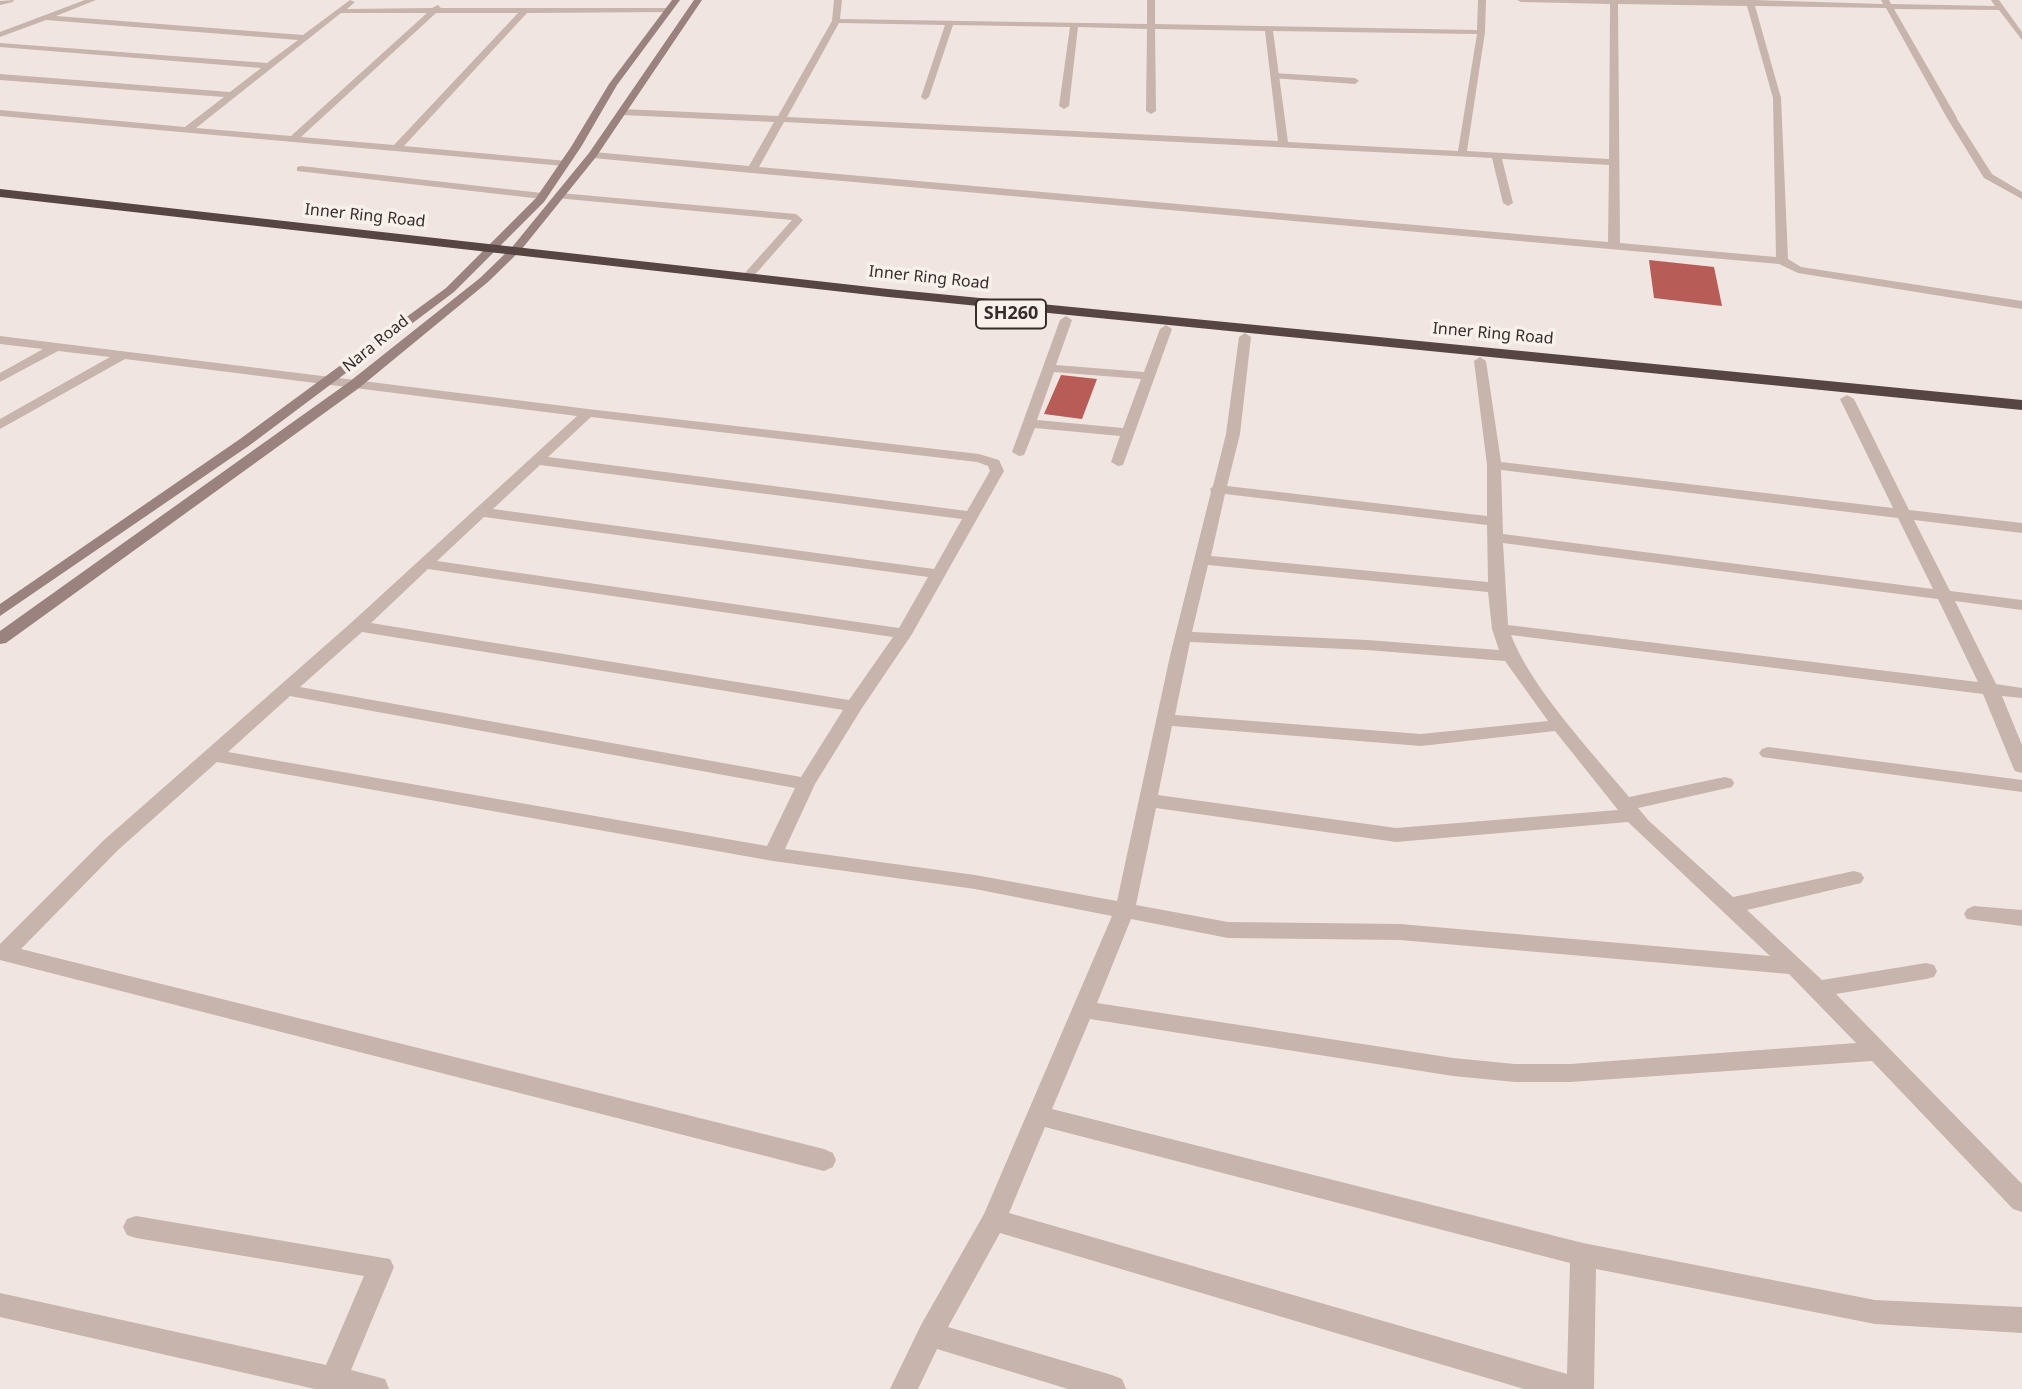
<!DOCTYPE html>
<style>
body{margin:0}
canvas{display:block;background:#f0e5e0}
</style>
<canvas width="2022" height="1389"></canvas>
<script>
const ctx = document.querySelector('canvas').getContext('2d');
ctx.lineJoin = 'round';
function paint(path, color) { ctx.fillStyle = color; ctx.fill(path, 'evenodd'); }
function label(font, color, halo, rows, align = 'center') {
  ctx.font = font + ' "Noto Sans",sans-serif'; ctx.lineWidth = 7; ctx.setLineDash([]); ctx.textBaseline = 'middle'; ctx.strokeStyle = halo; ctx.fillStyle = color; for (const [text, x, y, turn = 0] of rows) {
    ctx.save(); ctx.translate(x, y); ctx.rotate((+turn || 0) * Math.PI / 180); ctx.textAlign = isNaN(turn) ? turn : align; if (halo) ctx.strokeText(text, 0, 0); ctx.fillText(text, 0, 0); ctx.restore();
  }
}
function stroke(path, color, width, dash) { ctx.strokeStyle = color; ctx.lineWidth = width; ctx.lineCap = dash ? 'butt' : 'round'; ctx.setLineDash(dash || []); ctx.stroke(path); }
paint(new Path2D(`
 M1649,260L1714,267L1722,306L1654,298Z
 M1061,375L1097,379L1082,419L1044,414Z`), '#b75c57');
paint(new Path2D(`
 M1274,73L1355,78L1359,81L1355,84L1271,78Z
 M1949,116H1955L1992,174L2022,192V199L1984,178L1947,118Z
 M1066,316L1072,320L1056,365L1144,372L1160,329L1166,325L1172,329L1123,465L1118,466L1111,462L1120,436L1035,428L1024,455L1019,456L1012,452L1060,320ZM1054,372L1141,379L1123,428L1037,420Z`), '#c7b4ad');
paint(new Path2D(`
 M14,0L13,2L0,5V1Z
 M85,0H96L56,16L303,35L350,0L355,2L347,9L432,8L438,5L441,8H669L673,10L669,12L527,13L404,146L567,161L569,163L564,166L0,116V110L185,127L224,97L0,80V74L230,92L261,68L0,47V43L267,63L298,40L46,20L0,37V32ZM341,13H427L291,136L196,128ZM436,13H518L394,145L301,137Z
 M834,0H842L840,19L1147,24V0H1155V24L1477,30L1478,0H1486L1485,32L1467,151L1609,159L1610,4L1521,2L1517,0H1753L1883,4L1881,0H1889L1891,4L1995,6L1991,0H1999L2022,32V40L1999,10L1894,9L1957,118L1952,121L1947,118L1886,8L1755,6L1781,98L1788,259L1801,267L2022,301V309L1798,273L1779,264L752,173L593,158L588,155L593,152L749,166L774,122L622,115L617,112L622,109L778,116L832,21ZM1618,4L1747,6L1773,98L1776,257L1620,243ZM839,23L945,25L921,97L925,100L929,97L953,25L1070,27L1059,106L1064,109L1069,106L1078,27L1147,29L1146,111L1151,114L1156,111L1155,29L1265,31L1278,141L787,117ZM1273,31L1477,34L1458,151L1288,142ZM784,122L1492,158L1503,203L1508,206L1513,203L1502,159L1609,165L1608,242L759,167Z
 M301,166L542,193L547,196L542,199L297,171V167Z
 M560,193L796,214L803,220L752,278L748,279L742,276L744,274L792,220L556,198L555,196Z
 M1245,333L1251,337L1240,434L1227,486L1487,516V465L1474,361L1480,357L1486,361L1501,462L1893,508L1840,399L1847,395L1854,399L1909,510L2022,523V533L1914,520L1950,591L2022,600V610L1955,601L1996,684L2022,688V698L2002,696L2022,745V773L2015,771L2013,767L1983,694L1511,635C1531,688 1592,752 1629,797L1725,777L1732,779L1734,783L1732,787L1638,808L1649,821L1733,897L1854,871L1861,873L1864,878L1861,883L1747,910L1822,980L1926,963L1934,965L1937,971L1934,977L1926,979L1836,994L2022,1184V1212L2013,1209L1872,1061L1570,1082H1515L1453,1076L1090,1019L1052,1109L1583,1243L1875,1300L2022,1307V1333L1875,1324L1596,1269L1594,1389H1524L1000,1233L948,1327L1112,1375L1122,1379L1126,1389H1068L937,1349L918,1389H890L921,1325L984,1214L1112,916L975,889L773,861L217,762L118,850L21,949L824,1149L833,1153L836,1160L833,1167L824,1171L0,960V944L104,840L352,622L577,416L125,359L0,429V419L110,357L58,351L0,382V373L43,349L0,344V336L588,409L979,454L999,460L1004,471L912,634L862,708L815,784L785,849L975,875L1117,901L1170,656L1211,492L1210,489L1213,486L1226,434L1239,337ZM591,417L977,462L988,466L990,471L967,511L548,457ZM540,465L962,519L934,569L493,509ZM1501,470L1898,518L1933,589L1503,534ZM1225,494L1487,525L1488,582L1211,556ZM484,517L928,577L899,628L437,561ZM1503,543L1938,599L1978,682L1508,625ZM1208,565L1488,592L1492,629L1499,650L1367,640L1192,632ZM428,569L893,637L849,700L371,623ZM362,632L843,710L801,777L300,687ZM1190,642L1367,650L1505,661L1548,721L1421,734L1175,715ZM290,696L795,788L767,846L228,752ZM1172,726L1421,746L1555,731L1618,810L1396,828L1158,795ZM1156,808L1396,842L1628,822L1770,956L1400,924L1228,922L1136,905ZM1131,919L1228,938L1400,940L1789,974L1856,1043L1570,1064H1515L1453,1058L1097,1003ZM1045,1127L1570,1263L1567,1374L1009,1213Z
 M1768,747L2022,780V792L1762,757L1759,753L1762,749Z
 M1974,906L2022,910V926L1967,919L1964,914L1967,909Z
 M136,1216L390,1259L394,1267L351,1370L385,1379L389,1389H315L0,1317V1293L326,1365L364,1276L136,1238L127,1235L123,1227L127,1219Z`), '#c7b4ad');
paint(new Path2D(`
 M672,0H680L617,85L581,147L544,202L454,292L250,445L0,616V604L240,439L446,288L536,198L571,147L609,84Z
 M694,0H702L596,157L521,250L488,282L359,388L6,643L0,644V631L349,382L480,278L513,246L589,153Z`), '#9a837e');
paint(new Path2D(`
 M0,189L888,289L2022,400V410L888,297L0,197Z`), '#564543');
label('16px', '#362c2b', '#f8f0eb', [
 ["Inner Ring Road",365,216,6],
 ["Inner Ring Road",929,278,6],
 ["Inner Ring Road",1493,334,5],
 ["Nara Road",376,344,-39]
]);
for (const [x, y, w] of [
 [1011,314,70]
]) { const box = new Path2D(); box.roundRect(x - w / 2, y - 14.5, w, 29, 5); ctx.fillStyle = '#f8f0eb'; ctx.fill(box); stroke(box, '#362c2b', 2); }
label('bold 18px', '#362c2b', null, [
 ["SH260",1011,314]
]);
</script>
